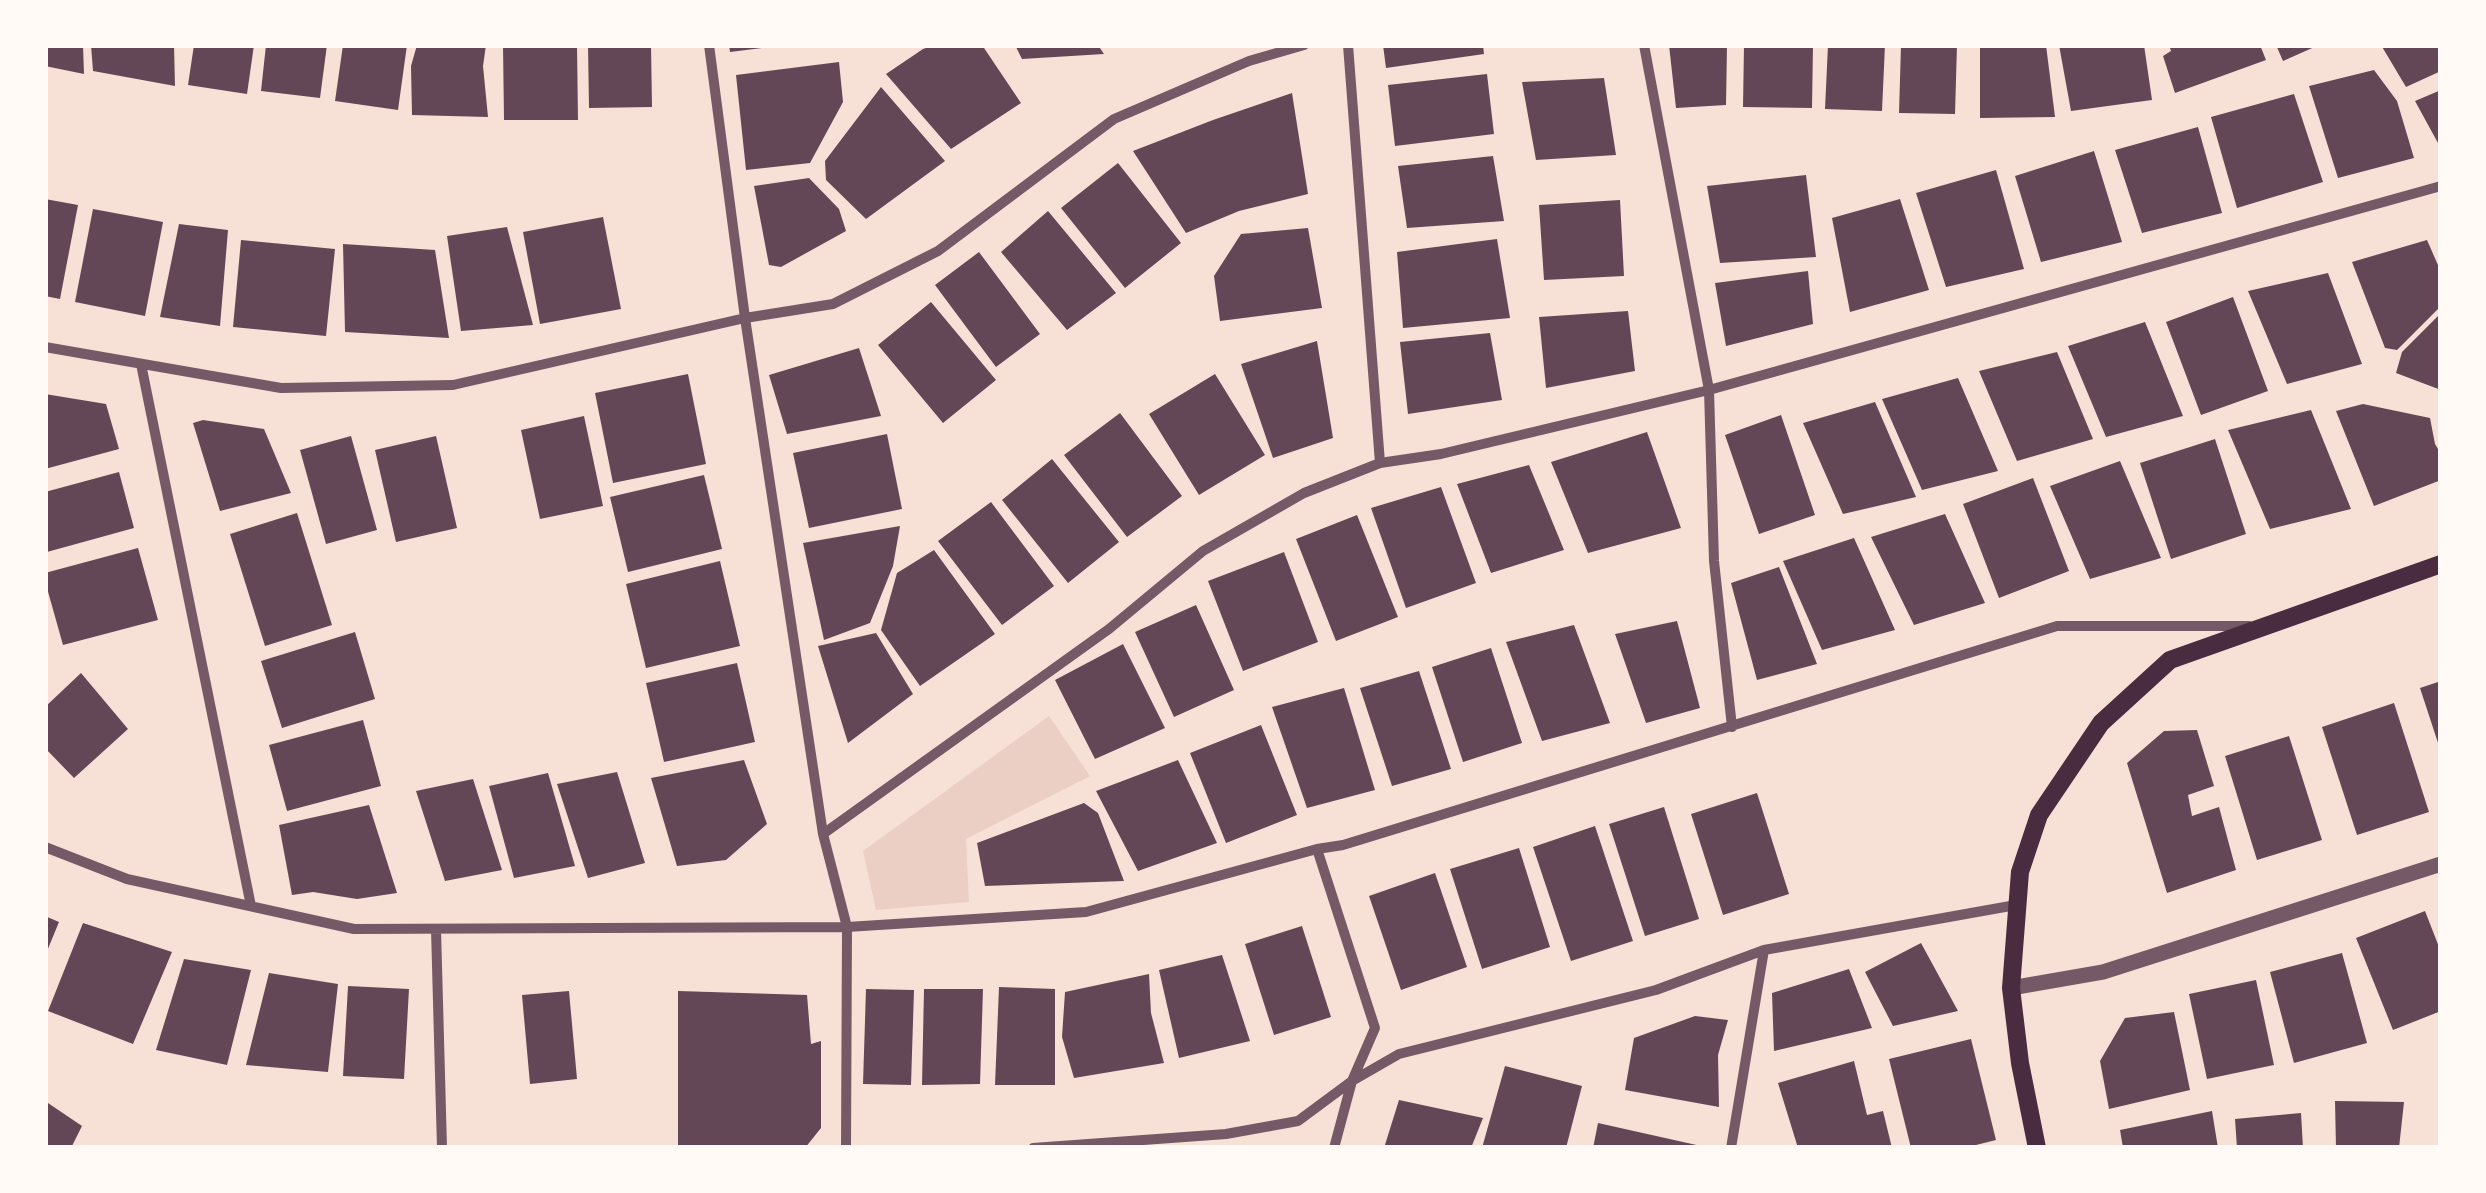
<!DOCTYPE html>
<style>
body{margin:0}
#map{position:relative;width:2486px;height:1193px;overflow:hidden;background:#f7e1d7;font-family:Quicksand,sans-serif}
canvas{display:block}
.frame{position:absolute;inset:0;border:48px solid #fffaf5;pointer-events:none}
</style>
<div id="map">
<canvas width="2486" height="1193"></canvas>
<div class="frame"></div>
</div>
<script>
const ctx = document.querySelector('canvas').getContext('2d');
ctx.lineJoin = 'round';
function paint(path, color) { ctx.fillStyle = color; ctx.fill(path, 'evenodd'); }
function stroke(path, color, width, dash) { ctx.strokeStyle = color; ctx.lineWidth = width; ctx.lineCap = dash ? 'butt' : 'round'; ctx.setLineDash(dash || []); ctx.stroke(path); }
paint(new Path2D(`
 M1049,716L1090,776L966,839L969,902L876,910L863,851Z`), '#ebcfc5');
paint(new Path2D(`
 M45,45H83L84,74L45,66Z
 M91,45H174L175,86L93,71Z
 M194,45H254L247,94L188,85Z
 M266,45H327L320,98L261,91Z
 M343,45H407L398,110L335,101Z
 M417,45H486L483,66L488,117L412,115L411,66Z
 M503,45H577L578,120H504Z
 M588,45H651L652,107L589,108Z
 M729,45H770V47L730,52Z
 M935,45H982L1021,103L951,149L886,74L923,49Z
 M1015,45H1098L1104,54L1022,59Z
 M1383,45H1483L1484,54L1386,68Z
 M1669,45H1727L1726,105L1676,108Z
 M1744,45H1813L1812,108L1743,107Z
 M1828,45H1885L1882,111L1825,109Z
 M1901,45H1957L1955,114L1899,113Z
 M1980,45H2046L2055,117L1980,118Z
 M2059,45H2144L2152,100L2071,111Z
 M2169,45H2260L2266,60L2175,93L2163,56L2171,51Z
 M2276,45H2319L2283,61Z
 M2381,45H2441V71L2406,87Z
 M839,62L843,102L810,163L746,170L736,75Z
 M2374,70L2397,101L2414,158L2338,178L2309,86Z
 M1487,74L1494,134L1395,146L1388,85Z
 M1604,78L1616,155L1536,160L1522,82Z
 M881,87L945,161L866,219L826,180L825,161Z
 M2441,90V142L2438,143L2415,101Z
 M1292,93L1308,194L1239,211L1186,233L1133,151L1213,120Z
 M2294,94L2323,182L2237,208L2211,117Z
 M2198,127L2222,213L2142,233L2115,150Z
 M2094,151L2122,242L2041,262L2015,176Z
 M1493,156L1504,221L1407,228L1398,166Z
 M1118,163L1181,243L1125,288L1061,208Z
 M1996,170L2024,269L1946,287L1916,193Z
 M1806,175L1816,257L1720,263L1707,186Z
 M809,178L839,209L846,231L781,267L769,265L754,186Z
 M45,199L78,205L60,299L45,296Z
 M1900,199L1929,290L1850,312L1832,218Z
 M1620,200L1624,276L1544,280L1539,205Z
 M93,209L163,222L145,316L75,302Z
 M1048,211L1116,293L1067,330L1001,252Z
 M603,217L621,309L540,324L523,232Z
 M179,224L228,230L220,326L160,317Z
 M507,227L533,325L461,331L447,236Z
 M1308,228L1322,308L1220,321L1214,276L1241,234Z
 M1497,239L1510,318L1403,328L1397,252Z
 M241,240L335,249L326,336L233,327Z
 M2427,240L2441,272V306L2397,350L2385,348L2352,262Z
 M343,244L435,250L449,338L345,332Z
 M979,252L1040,334L996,367L935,285Z
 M1808,271L1813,324L1726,346L1715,283Z
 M2328,273L2362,364L2287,384L2248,291Z
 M2233,297L2268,391L2201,415L2166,322Z
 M931,302L996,380L943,423L878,345Z
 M1628,311L1635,371L1546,388L1539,317Z
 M2441,313V390L2396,373L2402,352Z
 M2145,322L2183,416L2106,437L2068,346Z
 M1490,333L1502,400L1408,414L1400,342Z
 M1317,341L1333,438L1273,458L1241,364Z
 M859,348L881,416L787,434L769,375Z
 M2057,352L2093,439L2017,461L1979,371Z
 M688,374L706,464L613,483L595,393Z
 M1215,374L1265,455L1199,495L1149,414Z
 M1958,378L1998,471L1922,490L1882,399Z
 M45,394L106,404L119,449L45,469Z
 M1875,402L1916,497L1843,514L1803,423Z
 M2363,404L2430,418L2435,444L2441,454V480L2374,506L2336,411Z
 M2311,410L2351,509L2270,529L2228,430Z
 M1120,413L1182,496L1127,537L1064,455Z
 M1781,415L1815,515L1759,534L1725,435Z
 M584,416L603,506L540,519L521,430Z
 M203,420L264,429L291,493L220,511L193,423Z
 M1647,432L1681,528L1588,553L1551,462Z
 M887,434L902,509L809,528L793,453Z
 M351,436L377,530L326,544L300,450Z
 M436,436L457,528L396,542L375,450Z
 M2215,439L2246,534L2171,559L2140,463Z
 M1052,459L1119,542L1068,583L1002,500Z
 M2120,461L2161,558L2090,579L2050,486Z
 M1529,465L1564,550L1491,573L1457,484Z
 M119,472L134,528L47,552L45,492Z
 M704,475L722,549L628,572L610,497Z
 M2033,478L2069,571L1999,598L1963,504Z
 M1441,487L1476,583L1406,608L1371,508Z
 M991,502L1054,586L1002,625L938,541Z
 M297,513L332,625L265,646L230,534Z
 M1945,514L1985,603L1914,625L1871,537Z
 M1357,515L1398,617L1336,641L1296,539Z
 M900,526L893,566L870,623L824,640L803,543Z
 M1854,538L1895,630L1822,650L1783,561Z
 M138,548L158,620L63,645L45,581V573Z
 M934,550L995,634L920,686L881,630L897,573Z
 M1284,552L1318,642L1243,671L1208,581Z
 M720,561L740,646L646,668L626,584Z
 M1779,567L1817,664L1757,680L1731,583Z
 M1196,605L1234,690L1174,717L1135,632Z
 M1677,621L1700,708L1646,723L1615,634Z
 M1574,625L1610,723L1542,741L1506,642Z
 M355,632L375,699L282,728L261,661Z
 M876,633L913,694L848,743L818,646Z
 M1123,644L1165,728L1095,759L1055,680Z
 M1491,648L1522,743L1463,762L1432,667Z
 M737,663L755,742L664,762L646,683Z
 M1419,671L1451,769L1392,786L1360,688Z
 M81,673L128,729L74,778L45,748V707Z
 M2441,681V749H2440L2420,688Z
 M1344,688L1375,790L1307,808L1272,707Z
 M2394,703L2429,812L2357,835L2322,727Z
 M363,720L381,786L287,811L269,745Z
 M1261,725L1297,815L1226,843L1190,753Z
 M2197,730L2214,786L2188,795L2192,816L2219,807L2236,870L2167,893L2127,763L2164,731Z
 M2289,736L2322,840L2257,860L2225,756Z
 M744,760L767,824L726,860L677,866L651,778Z
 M1178,760L1217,843L1138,871L1096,791Z
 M617,772L645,863L588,878L557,784Z
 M548,773L575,866L514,878L489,786Z
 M473,779L502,870L445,881L416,791Z
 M1757,793L1789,894L1723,915L1691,814Z
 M1084,803L1098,813L1124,881L985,886L977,843Z
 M369,805L397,893L357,899L313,892L292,895L279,825Z
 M1664,807L1699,919L1645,936L1609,824Z
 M1595,826L1633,941L1571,961L1533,847Z
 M1519,848L1550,947L1482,969L1450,869Z
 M1435,873L1467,967L1401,990L1369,896Z
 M2425,911L2441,952V1011L2393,1030L2356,938Z
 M45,916L59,922L45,956Z
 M83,923L172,952L133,1044L48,1011Z
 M1302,926L1331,1017L1274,1035L1245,944Z
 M1921,943L1958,1011L1893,1026L1865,972Z
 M2342,953L2367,1043L2294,1063L2270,972Z
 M1222,955L1250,1041L1179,1058L1159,970Z
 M184,959L251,970L227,1065L156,1050Z
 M1849,969L1872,1028L1774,1051L1772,993Z
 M269,973L338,984L328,1072L246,1065Z
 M1149,974L1151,1013L1164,1063L1074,1078L1062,1037L1065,992Z
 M2256,980L2274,1065L2207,1079L2189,994Z
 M348,986L409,989L404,1079L343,1076Z
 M999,987L1055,989V1085H995Z
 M866,989L914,990L911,1085L863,1084Z
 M924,989H983L980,1084L922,1085Z
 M569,991L577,1079L530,1084L522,995Z
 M678,991L807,995L811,1044L821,1041V1128L805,1148H678Z
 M2174,1012L2190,1090L2109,1109L2100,1061L2125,1018Z
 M1695,1016L1728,1020L1718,1055L1719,1107L1625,1090L1634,1038Z
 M1971,1039L1996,1140L1964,1148H1911L1889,1059Z
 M1854,1061L1867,1115L1883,1111L1892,1148H1798L1778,1083Z
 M1505,1066L1582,1086L1566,1148H1482Z
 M1399,1100L1483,1118L1471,1148H1384Z
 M45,1101L82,1126L71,1148H45Z
 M2335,1101L2404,1102L2399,1148H2336Z
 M2212,1111L2218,1148H2123L2120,1130Z
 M2301,1113L2303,1148H2237L2235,1119Z
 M1598,1123L1701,1146L1700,1148H1593Z`), '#644757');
stroke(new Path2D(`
 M709,45L745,318L823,834L847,927L846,1148
 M1348,45L1380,463
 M1644,45L1709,390L1714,561L1732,727
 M45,347L281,388L453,385L745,318L833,304L938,251L1114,119L1249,61L1304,45
 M141,364L251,906
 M823,834L1109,629L1203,551L1304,493L1380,463L1441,454L1709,390L2441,186
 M45,847L127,879L354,929L847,927L1086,912L1317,849L1343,845L2057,626H2249
 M1317,849L1375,1028L1352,1081L1334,1148
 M436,929L442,1148
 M1033,1148L1226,1134L1298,1121L1352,1081L1399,1054L1656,990L1764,950L2016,905
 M1731,1148L1764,950`), '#755966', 10);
stroke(new Path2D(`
 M2011,988L2103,972L2441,864`), '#755966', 15);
stroke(new Path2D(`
 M2037,1148L2020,1063L2011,988L2020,872L2039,815L2101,723L2170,660L2441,564`), '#4a2c40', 18);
</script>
